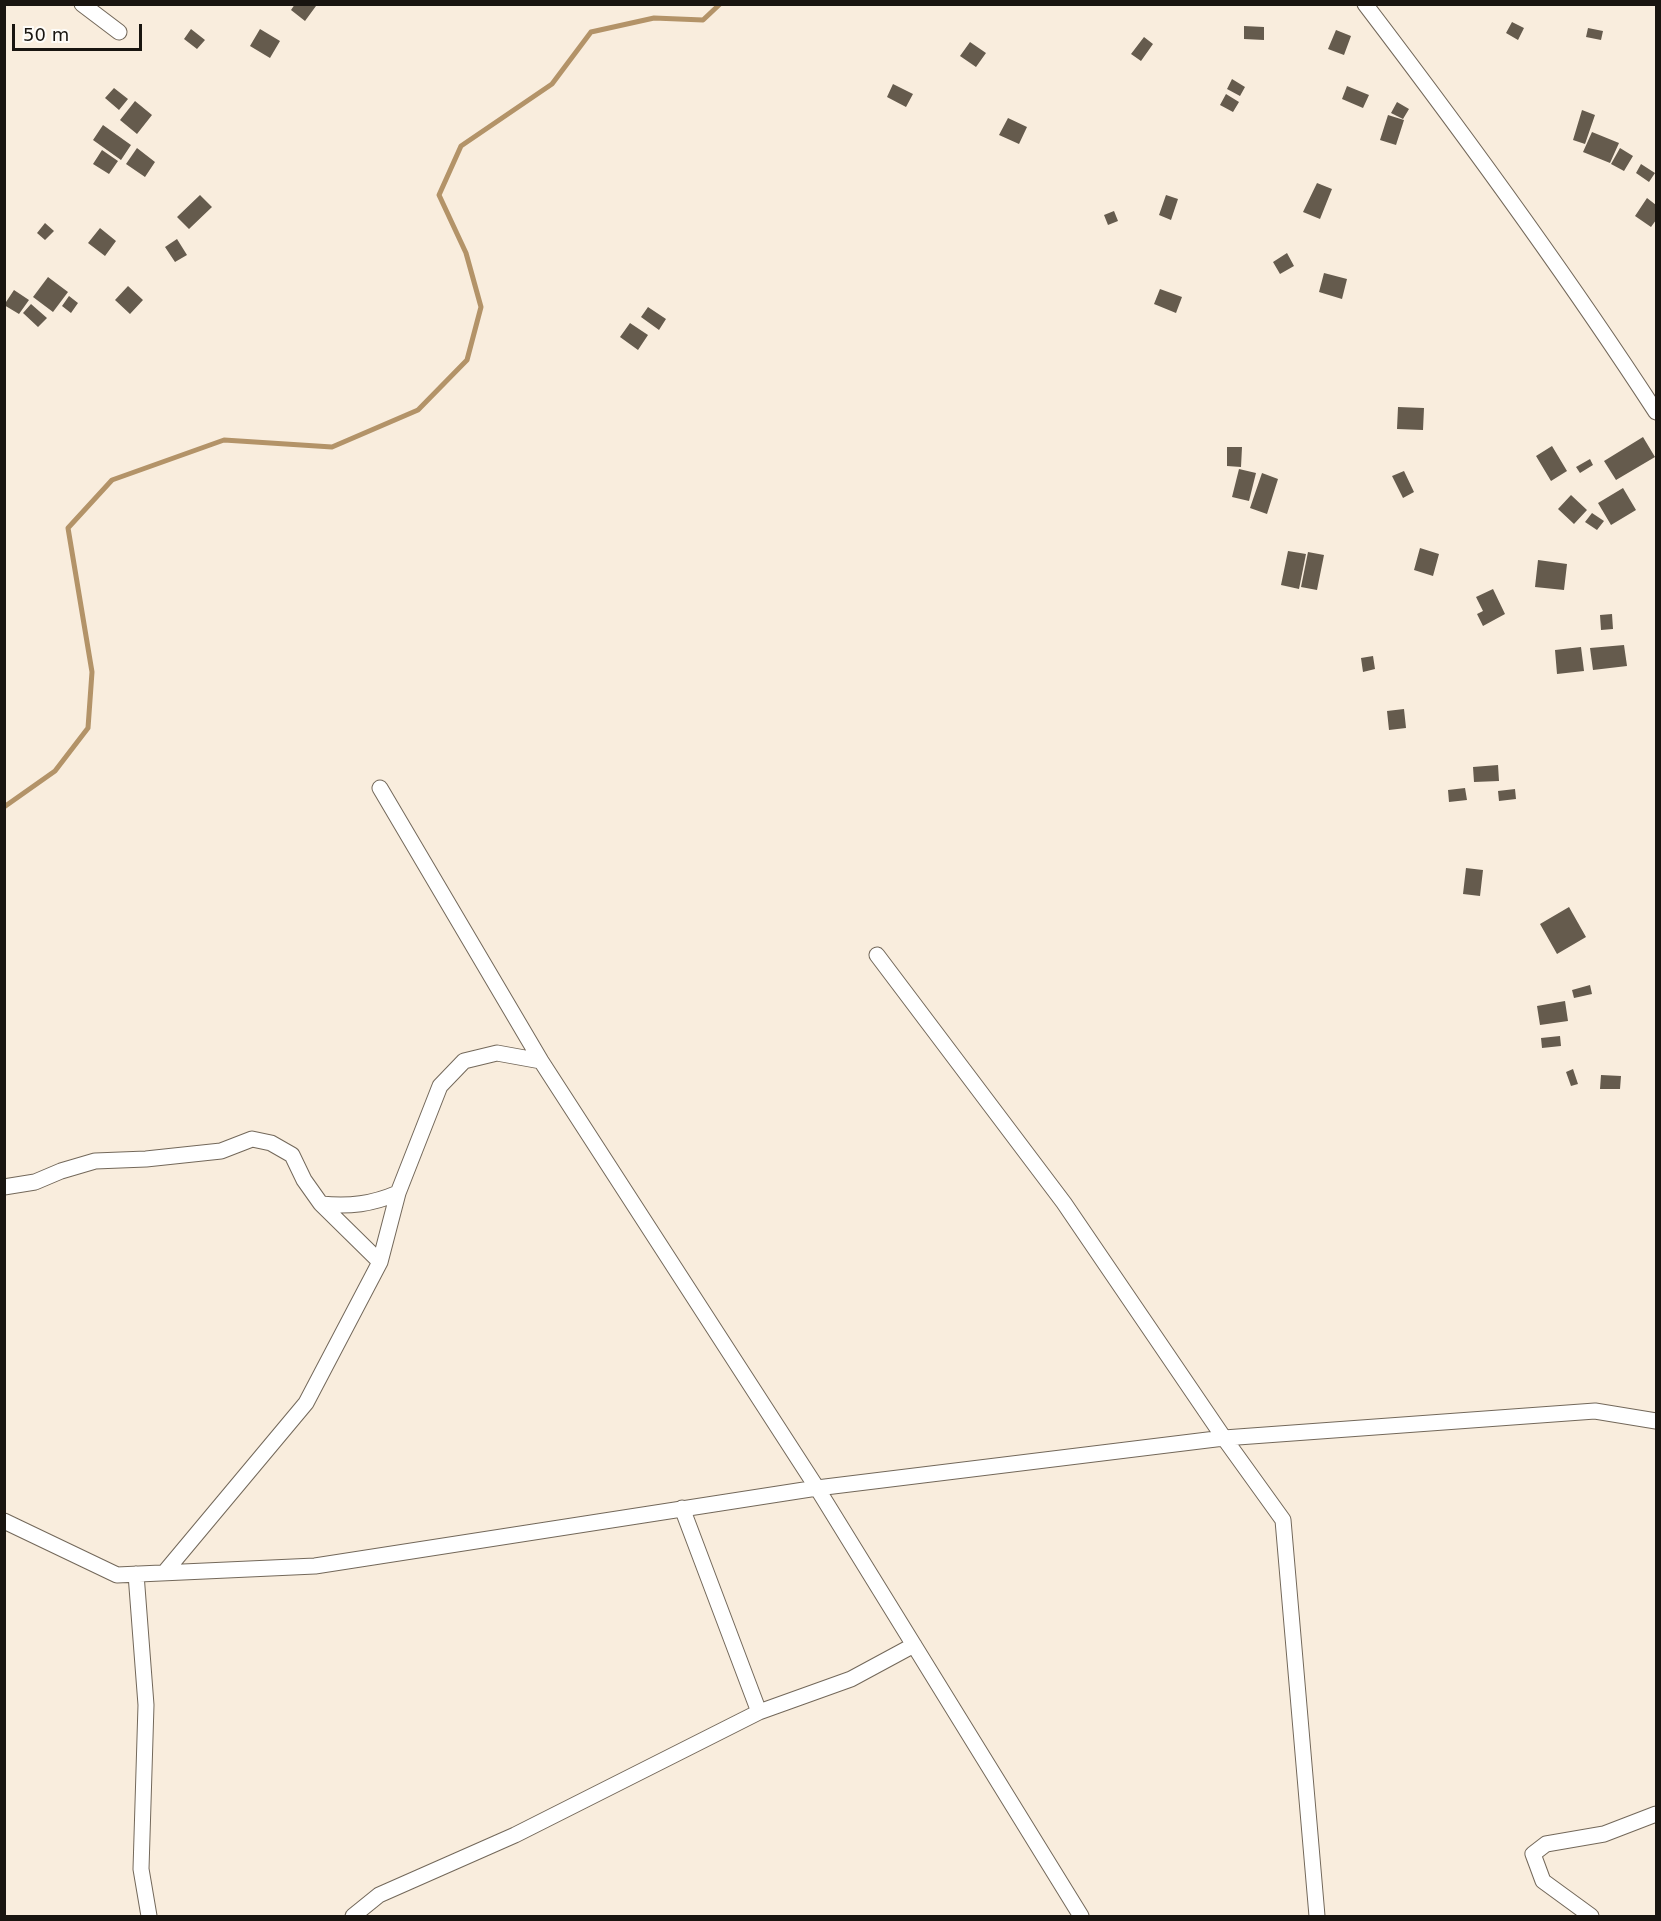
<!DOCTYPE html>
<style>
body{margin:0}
#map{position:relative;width:1661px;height:1921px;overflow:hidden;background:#f9eddd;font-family:"DejaVu Sans",sans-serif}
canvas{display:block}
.frame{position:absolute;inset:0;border:6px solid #191510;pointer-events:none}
.scale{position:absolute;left:12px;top:24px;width:130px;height:27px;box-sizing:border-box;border:3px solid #191510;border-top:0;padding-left:8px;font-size:18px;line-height:21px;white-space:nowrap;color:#191510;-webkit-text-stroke:4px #fefcf8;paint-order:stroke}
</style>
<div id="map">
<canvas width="1661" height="1921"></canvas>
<div class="frame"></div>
<div class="scale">50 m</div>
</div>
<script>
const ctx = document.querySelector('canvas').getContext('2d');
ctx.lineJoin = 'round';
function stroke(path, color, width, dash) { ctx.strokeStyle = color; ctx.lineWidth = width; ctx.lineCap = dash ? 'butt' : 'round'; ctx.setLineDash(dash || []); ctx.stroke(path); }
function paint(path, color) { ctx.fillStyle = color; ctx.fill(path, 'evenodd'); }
stroke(new Path2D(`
 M4,807L55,771L88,728L92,672L68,528L112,480L224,440L332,447L418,410L467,360L481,307L466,253L439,195L461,146L552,84L591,32L654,18L703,20L720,4`), '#b39368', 5);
paint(new Path2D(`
 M295,4H314L316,6L305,21L291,10Z
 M1512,22L1524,28L1518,40L1506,33Z
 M1244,26L1264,27V40L1244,39Z
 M1588,28L1603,31L1601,40L1586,37Z
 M191,29L205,40L197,49L184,39Z
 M260,29L280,41L270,58L250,46Z
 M1336,30L1351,36L1344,55L1328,49Z
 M1144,37L1153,44L1141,61L1131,54Z
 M970,42L986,53L976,67L960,56Z
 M1232,79L1245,87L1240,96L1227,89Z
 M893,84L913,94L906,107L887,97Z
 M1347,86L1369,95L1363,108L1342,99Z
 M114,88L128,99L119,110L105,98Z
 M1226,94L1239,102L1233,112L1220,105Z
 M135,101L152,115L137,134L120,120Z
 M1397,102L1409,109L1403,119L1391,113Z
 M1582,110L1595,115L1585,144L1573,140Z
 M1388,115L1404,120L1396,145L1380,140Z
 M1008,118L1027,127L1019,144L999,135Z
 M103,125L131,145L121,160L93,140Z
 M1592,132L1619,143L1610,163L1583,152Z
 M137,148L155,162L145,177L126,164Z
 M1620,148L1633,156L1624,171L1611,164Z
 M102,150L118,161L109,174L93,164Z
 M1641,164L1655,173L1649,182L1636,173Z
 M1317,183L1332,189L1320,219L1303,212Z
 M200,195L212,207L189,229L177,217Z
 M1166,195L1178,199L1171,220L1159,215Z
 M1647,198L1656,205V220L1651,227L1635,216Z
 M1114,211L1118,221L1108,225L1104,215Z
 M45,223L54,231L45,240L37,233Z
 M100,228L116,241L105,256L88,243Z
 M177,239L187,255L175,262L165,247Z
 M1287,253L1294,266L1280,274L1273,262Z
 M1324,273L1347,279L1342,299L1319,292Z
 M48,277L68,292L53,312L33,297Z
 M128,286L143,300L130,314L115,300Z
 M1160,289L1182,297L1176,313L1154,304Z
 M14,290L29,300L19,314L4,305Z
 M69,296L78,303L71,313L62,306Z
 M31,304L47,318L38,327L23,313Z
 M648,307L666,319L659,330L641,317Z
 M630,323L648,335L638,350L620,337Z
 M1398,407L1424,408L1423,430L1397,429Z
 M1643,437L1655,457L1616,480L1604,461Z
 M1552,446L1567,471L1551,481L1536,456Z
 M1227,447H1242L1241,467L1227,466Z
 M1590,459L1593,465L1580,473L1576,467Z
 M1239,469L1256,473L1249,501L1232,497Z
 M1404,471L1414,492L1403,498L1392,476Z
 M1262,473L1278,479L1267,514L1250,508Z
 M1623,488L1636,510L1611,525L1598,503Z
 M1571,495L1587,510L1574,524L1558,509Z
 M1592,513L1604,521L1597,530L1585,522Z
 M1420,548L1439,554L1433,576L1414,570Z
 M1288,551L1306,554L1299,589L1281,585Z
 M1308,552L1324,555L1317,590L1301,587Z
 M1538,560L1567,564L1564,590L1535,587Z
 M1493,589L1505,614L1483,626L1477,614L1483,611L1476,597Z
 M1612,614L1613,629L1601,630L1600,615Z
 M1624,645L1627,666L1593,670L1590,648Z
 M1581,647L1584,671L1557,674L1555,650Z
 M1373,656L1375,669L1363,672L1361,658Z
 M1404,709L1406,728L1389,730L1387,711Z
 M1498,765L1499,781L1474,782L1473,767Z
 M1465,788L1467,800L1449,802L1448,790Z
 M1515,789L1516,799L1499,801L1498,791Z
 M1466,868L1483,870L1480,896L1463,894Z
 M1569,907L1586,937L1557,954L1540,924Z
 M1590,985L1592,994L1574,998L1572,990Z
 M1565,1001L1568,1021L1540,1025L1537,1006Z
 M1560,1036L1561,1046L1542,1048L1541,1038Z
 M1573,1069L1578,1084L1571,1086L1566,1072Z
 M1601,1075L1621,1076L1620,1089H1600Z`), '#655b4d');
const street = new Path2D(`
 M82,4L119,32
 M1365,4C1467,138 1565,272 1656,412
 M380,788L541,1061L817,1488L1081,1916
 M877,955L1064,1203L1224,1438L1283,1520L1317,1916
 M4,1187L35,1182L61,1171L95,1161L146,1159L221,1151L252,1139L271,1143L292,1155L304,1180L321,1204C350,1207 372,1204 398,1193
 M321,1204L380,1262
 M682,1508L759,1712
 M4,1521L117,1575L315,1566L817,1488L1224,1438L1595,1411L1656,1421
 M164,1573L306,1403L380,1262L398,1193L440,1086L464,1061L497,1053L541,1061
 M136,1574L146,1705L141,1869L149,1916
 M353,1916L379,1895L515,1835L759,1712L851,1679L914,1645
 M1591,1916L1543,1881L1533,1854L1546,1844L1604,1834L1656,1814`);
stroke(street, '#73685a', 17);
stroke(street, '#fff', 15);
</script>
